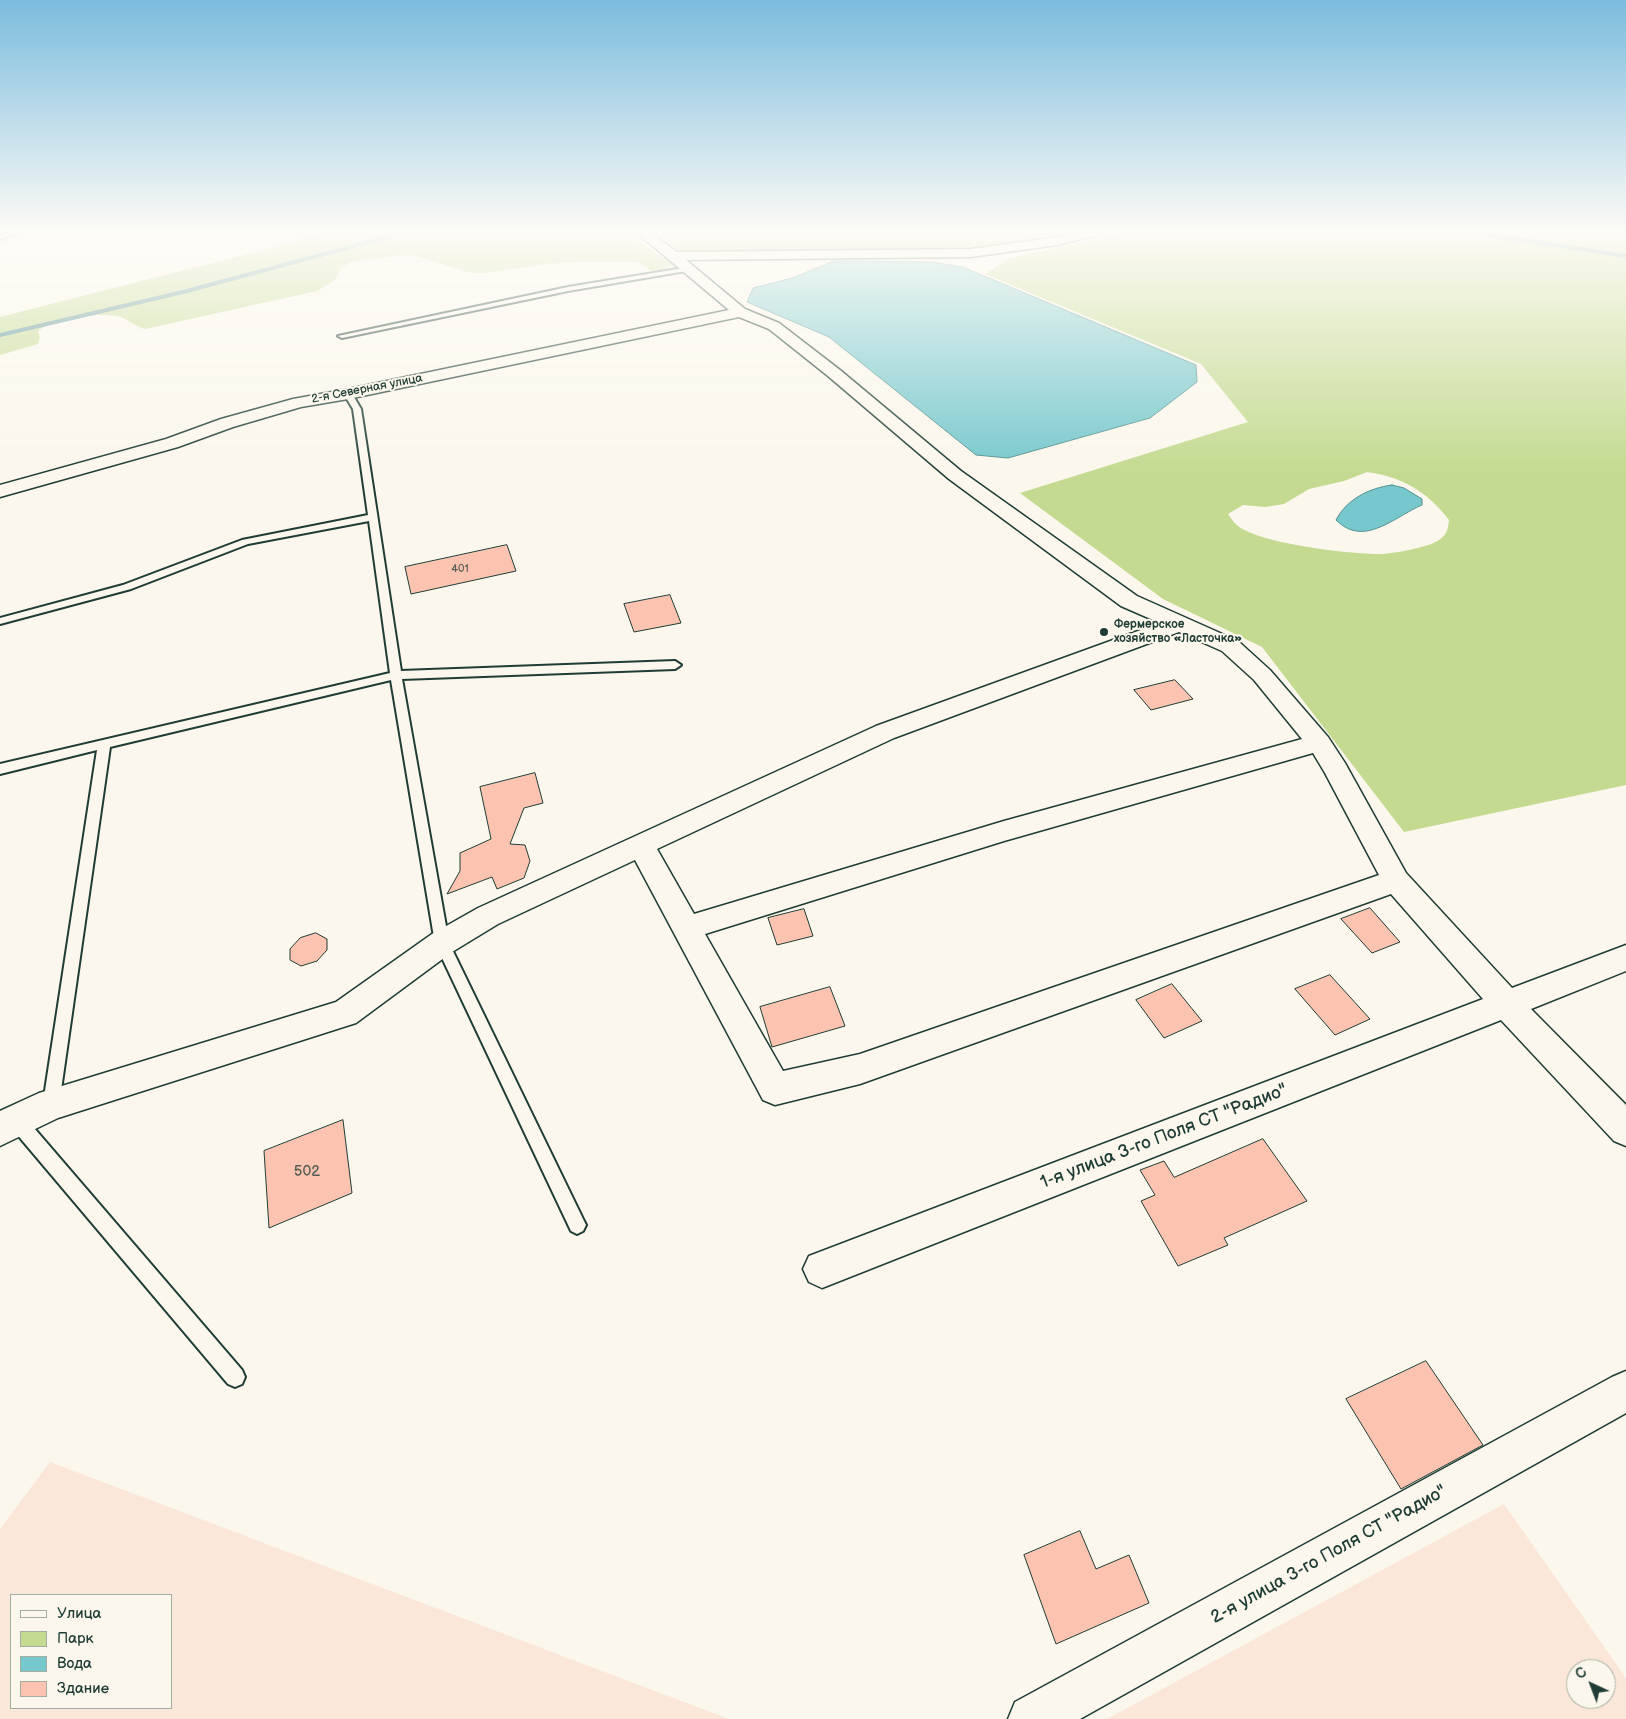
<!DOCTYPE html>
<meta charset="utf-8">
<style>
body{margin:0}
#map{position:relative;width:1626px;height:1719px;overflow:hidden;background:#fbf7ec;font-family:"Balsamiq Sans",sans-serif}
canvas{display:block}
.legend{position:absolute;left:10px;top:1594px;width:162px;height:115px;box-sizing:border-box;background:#fbf7ec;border:1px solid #a3ada2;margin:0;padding:6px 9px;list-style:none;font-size:15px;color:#1f3d34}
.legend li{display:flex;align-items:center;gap:10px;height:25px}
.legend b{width:25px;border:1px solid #a3ada2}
.north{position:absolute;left:1566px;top:1659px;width:50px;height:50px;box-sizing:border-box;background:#fbf7ec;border:1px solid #a3ada2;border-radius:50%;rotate:317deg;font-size:14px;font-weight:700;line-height:20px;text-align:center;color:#1f3d34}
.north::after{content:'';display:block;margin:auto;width:18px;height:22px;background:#1f3d34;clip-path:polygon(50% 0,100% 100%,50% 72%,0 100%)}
</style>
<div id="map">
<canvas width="1626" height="1719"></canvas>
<ul class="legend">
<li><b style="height:6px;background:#fbf7ec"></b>Улица</li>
<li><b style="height:14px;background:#c3da90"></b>Парк</li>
<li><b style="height:14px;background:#77c8cd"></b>Вода</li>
<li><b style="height:14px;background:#fcc3b1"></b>Здание</li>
</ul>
<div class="north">С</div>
</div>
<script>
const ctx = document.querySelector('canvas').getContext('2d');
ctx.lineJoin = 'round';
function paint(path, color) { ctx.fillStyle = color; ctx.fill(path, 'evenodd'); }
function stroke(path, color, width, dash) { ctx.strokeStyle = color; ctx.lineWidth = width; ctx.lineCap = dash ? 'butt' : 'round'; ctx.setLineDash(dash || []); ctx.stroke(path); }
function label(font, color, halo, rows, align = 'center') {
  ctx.font = font + ' "Balsamiq Sans",sans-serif'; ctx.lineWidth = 4; ctx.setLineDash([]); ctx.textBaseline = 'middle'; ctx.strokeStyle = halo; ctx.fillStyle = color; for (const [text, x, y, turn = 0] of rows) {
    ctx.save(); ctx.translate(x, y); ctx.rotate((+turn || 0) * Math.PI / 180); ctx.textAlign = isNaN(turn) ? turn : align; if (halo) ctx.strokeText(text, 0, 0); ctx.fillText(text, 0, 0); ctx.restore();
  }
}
paint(new Path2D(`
 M50,1462L729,1719H0V1529ZM11,1595H171V1708H11Z
 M1504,1504L1626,1678V1719H1107ZM1576,1669H1606V1699H1576Z`), '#fbe7da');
paint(new Path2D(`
 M322,232H546L549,235L565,232H627L672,265L664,269L651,271L638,262H578L548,264L485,273H471L412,255L396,256L351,262L341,268L335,280L317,291L145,329C134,326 125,317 117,316C95,313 55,317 38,331L40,337L38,344L0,355V317L275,247Z
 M655,232H1071L1004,247L940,250L682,252Z
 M1127,232H1626V785L1404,832L1262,647L1163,599L1020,493L1248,422L1201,364L985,274L1009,258ZM1367,472C1402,477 1427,491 1449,520C1448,529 1447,535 1439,540C1430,547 1392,554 1380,554C1349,554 1261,544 1238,526C1234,523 1231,518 1228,514L1243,505L1265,507L1284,504L1309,489L1344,481Z`), '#c3da90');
const water = new Path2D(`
 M834,261L931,262L963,267L1196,365L1197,382L1150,418L1008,458L976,455L829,337L747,302L753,288L792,278Z
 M1392,485L1404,488L1422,499V505C1394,517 1364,548 1336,520C1347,499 1369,488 1392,485Z`);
paint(water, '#77c8cd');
stroke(water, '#549090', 1);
stroke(new Path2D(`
 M1469,232L1626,256
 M0,335L187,291L406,232`), '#549090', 4);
const building = new Path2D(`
 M507,545L516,571L411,594L405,567Z
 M670,595L681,623L634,632L624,604Z
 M1175,680L1193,699L1151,710L1134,690Z
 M535,773L543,803L524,808L510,844L525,845L530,861L524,878L497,889L492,877L447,894L460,871V853L491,839L480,787Z
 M1370,908L1400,942L1372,953L1341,919Z
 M804,909L813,936L777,945L768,918Z
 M316,933L327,939V950L317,961L301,966L290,960V949L300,938Z
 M1330,975L1370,1019L1335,1035L1295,989Z
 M1172,984L1202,1021L1164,1038L1136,1000Z
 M830,987L845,1026L772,1047L760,1007Z
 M343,1120L352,1193L269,1228L264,1151Z
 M1263,1139L1307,1201L1224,1238L1228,1245L1178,1266L1141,1201L1155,1195L1140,1170L1164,1161L1174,1177Z
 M1426,1361L1483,1445L1401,1489L1346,1399Z
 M1080,1531L1096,1569L1129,1555L1149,1603L1056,1644L1024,1555Z`);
paint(building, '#fcc3b1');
stroke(building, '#1f3d34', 1);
const service = new Path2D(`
 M12,232H22L0,239V235Z
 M690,267L692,268V270L568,291L342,338L338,336L568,287Z
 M345,392H351L361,409L401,671L675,661L681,665L675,669L402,679L449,943L583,1219L586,1225L583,1231L577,1234L571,1231L435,943L391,680L110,747L59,1104L57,1110L51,1112L45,1110L43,1104L97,750L0,774V764L390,673L369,521L248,544L131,589L0,624V618L123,585L242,540L368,515L353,409L344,394Z
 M16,1112L22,1114L242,1370L245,1377L242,1384L235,1387L228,1384L10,1126L8,1120L10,1114Z`);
const minor = new Path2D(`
 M636,232H650L677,252L971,249L1058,237L1078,232H1099L1097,235L1058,245L971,257L686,260L745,309L779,323L840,370L961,471L1137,596L1238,641L1270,670L1328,737L1345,763L1406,873L1512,988L1626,945V971L1531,1009L1626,1105V1146L1614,1141L1501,1020L822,1288L809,1282L803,1269L809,1256L1483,999L1391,894L860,1084L775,1105L763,1100L635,860L498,924L452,952L356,1023L58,1118L0,1146V1111L39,1093L336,1002L432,934L478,908L876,726L1160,623L1121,606L949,479L828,376L769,329L739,317L348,399L301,407L233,427L178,447L0,497V485L166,439L221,419L293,399L348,389L729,310ZM1179,632L1222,651L1254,680L1302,739L1004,821L694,914L657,849L894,738ZM1313,753L1325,773L1379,875L860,1054L783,1071L705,934L1004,841Z
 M1626,1371V1413L1080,1719H1008L1015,1702L1612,1377Z`);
stroke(service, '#1f3d34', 4);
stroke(minor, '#1f3d34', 3);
paint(service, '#fbf7ec');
paint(minor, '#fbf7ec');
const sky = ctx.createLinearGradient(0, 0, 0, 473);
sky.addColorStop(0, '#7bbcdd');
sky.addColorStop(0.49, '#fdfbf6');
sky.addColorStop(1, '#fdfbf600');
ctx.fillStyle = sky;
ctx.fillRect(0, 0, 1626, 473);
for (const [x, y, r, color] of [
 [1104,632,5,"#1f3d34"]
]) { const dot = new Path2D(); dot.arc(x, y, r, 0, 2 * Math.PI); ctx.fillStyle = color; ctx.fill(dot); stroke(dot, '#fbf7ec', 2); }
label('11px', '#565e53', null, [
 ["401",460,569]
]);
label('12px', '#1f3d34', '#fbf7ec', [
 ["2-я Северная улица",367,389,-11]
]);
label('bold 12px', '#1f3d34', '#fbf7ec', [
 ["Фермерское",1114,625],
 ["хозяйство «Ласточка»",1114,639]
], 'left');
label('15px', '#565e53', null, [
 ["502",307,1172]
]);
label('18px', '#1f3d34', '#fbf7ec', [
 ["1-я улица 3-го Поля СТ \"Радио\"",1164,1137,-21],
 ["2-я улица 3-го Поля СТ \"Радио\"",1329,1555,-29]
]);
</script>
